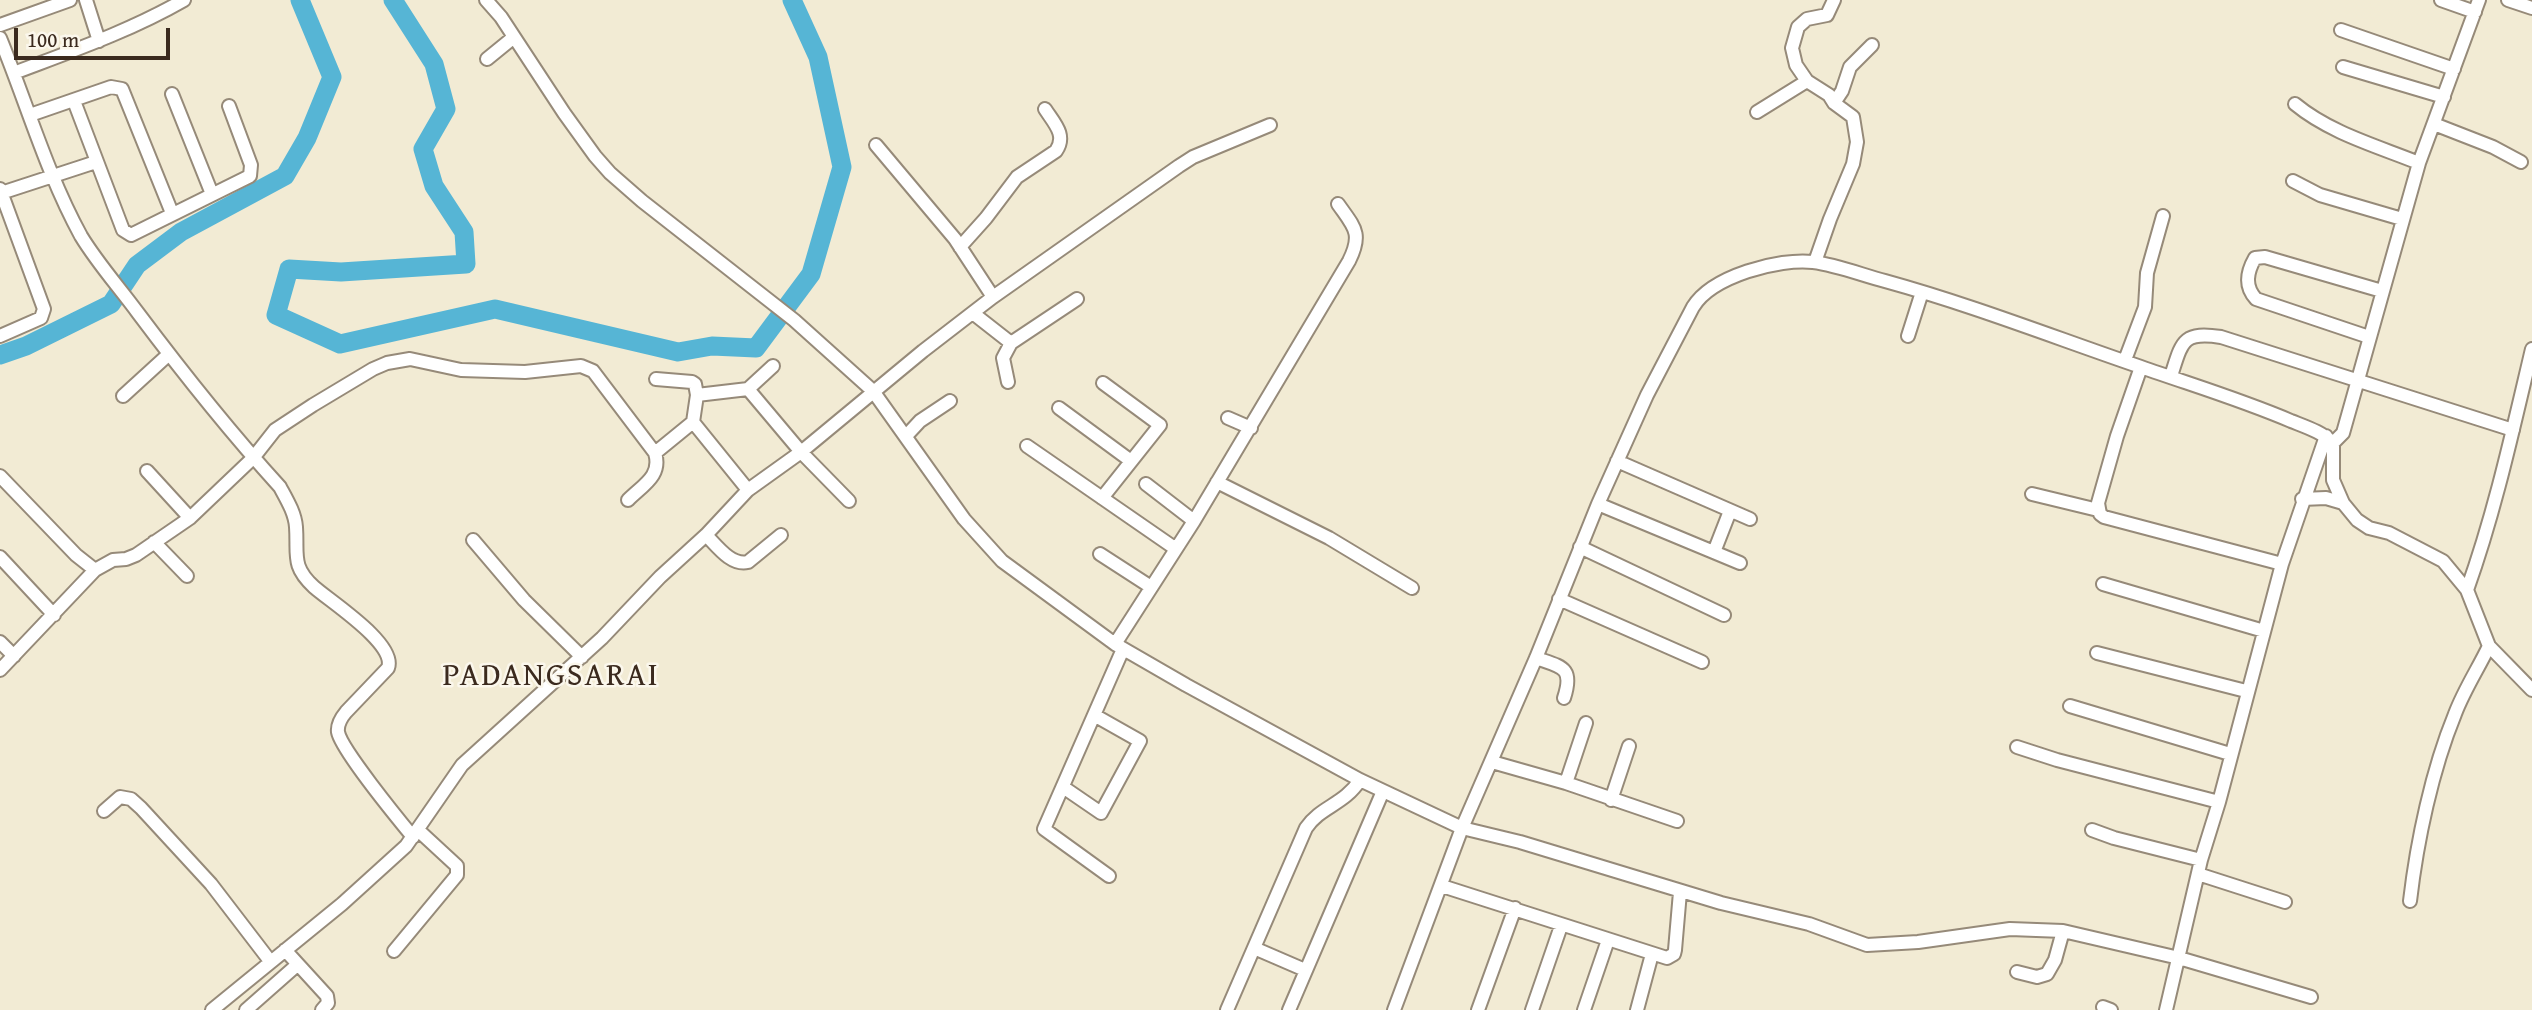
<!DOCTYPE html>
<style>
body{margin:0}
#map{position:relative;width:2532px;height:1010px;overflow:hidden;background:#f2ebd4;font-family:"Gentium Book Plus",serif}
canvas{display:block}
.scale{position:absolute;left:14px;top:28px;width:156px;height:32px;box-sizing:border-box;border:4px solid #3b2a1e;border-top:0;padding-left:9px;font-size:21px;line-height:24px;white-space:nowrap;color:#3b2a1e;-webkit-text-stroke:5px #fbf7ec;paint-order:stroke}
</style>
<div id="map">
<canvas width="2532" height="1010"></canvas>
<div class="scale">100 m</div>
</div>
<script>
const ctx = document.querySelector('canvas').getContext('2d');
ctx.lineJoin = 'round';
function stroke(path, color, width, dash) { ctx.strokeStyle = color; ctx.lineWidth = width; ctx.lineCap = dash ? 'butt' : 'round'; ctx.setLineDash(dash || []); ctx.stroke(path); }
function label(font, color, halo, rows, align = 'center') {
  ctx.font = font + ' "Gentium Book Plus",serif'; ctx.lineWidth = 5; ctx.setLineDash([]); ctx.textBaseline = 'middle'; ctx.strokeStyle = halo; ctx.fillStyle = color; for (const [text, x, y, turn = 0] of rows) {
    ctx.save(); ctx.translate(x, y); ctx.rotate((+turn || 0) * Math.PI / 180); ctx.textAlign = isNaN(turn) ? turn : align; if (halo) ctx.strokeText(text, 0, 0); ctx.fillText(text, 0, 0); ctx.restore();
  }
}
stroke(new Path2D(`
 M393,0L434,64L446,109L423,149L434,186L464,232L466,264L341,272L289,269L276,315L340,344L495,309L678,352L712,346L756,348L811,274L842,167L818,57L792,0
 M0,355L26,346L111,304L137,265L181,232L285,176L307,138L332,77L300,0`), '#56b5d5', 19);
const minor = new Path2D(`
 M86,0L99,41
 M486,0L501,17L564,113L595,156L610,173L642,201L794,320L873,391L964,519L1002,561L1115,644L1186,685L1360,780L1462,828L1520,842L1721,903L1809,924L1867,945L1918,942L2010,929L2063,931L2179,958L2311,997
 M2441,0L2475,12
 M2508,0L2532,8
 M0,25L70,0
 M2341,30L2454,69
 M0,38C27,104 47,174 81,236C98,264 119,287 138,313C183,373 230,432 280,487C287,500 295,513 296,527C298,555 291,566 314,587C331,602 397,644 388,668L346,712C341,718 337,724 338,732C341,749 399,820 413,837
 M487,59L514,37
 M2343,67L2444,97
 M14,73C72,51 130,31 184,0
 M172,94L212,194
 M74,101L123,230L131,235L250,176L251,165L229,106
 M1834,103L1842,91L1850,67L1872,45
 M2295,104C2330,133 2377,146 2419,163
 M1757,112L1807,81
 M30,115L111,87L122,89L172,213
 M2434,124L2493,147L2521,162
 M876,145L955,239L993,297
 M2293,181L2320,195L2402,219
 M0,189L44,309L41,318L0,336
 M1,193L96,162
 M960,247L986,218L1017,177L1056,151C1067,135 1054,123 1045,109
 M1815,262L1830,219L1853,164L1857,142L1853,117L1834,103L1829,95L1807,81L1796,65L1792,48L1798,27L1807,19L1827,15L1834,0
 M974,314L1011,343L1077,299
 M1908,336L1922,292
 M2369,337L2256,299C2244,286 2247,272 2255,258L2265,257L2382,291
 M2125,360L2145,307L2147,273L2163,216
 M2141,367L2117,436L2098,503L2100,514L2104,517L2282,564
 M2171,376C2182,342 2182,331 2221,337L2513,430
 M656,379L692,382L695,384L697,395L693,422L748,490
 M1008,382L1003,358L1011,343
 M748,389L801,452L849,501
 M697,395L748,389L773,366
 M123,396L169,354
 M1059,408L1131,461
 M1228,418L1251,428
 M907,435L920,421L950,401
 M1027,446L1176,549
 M1617,461L1750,519
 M147,471L190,518
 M0,476L76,555L95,570L113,560L126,559L136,555L190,518L253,458L275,430L313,405L373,369L387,363L410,359L461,370L525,372L581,366L593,371L655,453L693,422
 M1217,482L1329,538L1412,588
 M1146,484L1194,521
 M2032,494L2098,510
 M1102,498L1160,425L1103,383
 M2302,499L2326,498L2343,503L2357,520L2369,528L2389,533L2443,561L2467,590L2489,646L2532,690
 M628,500C643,485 662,476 655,453
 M2343,503L2333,480V443L2343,433L2419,163L2479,0
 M1598,504L1740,563
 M706,535C717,546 731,566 748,562L781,535
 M473,540L524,600L582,657
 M154,542L187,576
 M1580,547L1724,615
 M1714,552L1730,511
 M1100,554L1151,587
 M0,557L54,615
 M2103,584L2264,631
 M2467,590C2495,512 2513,429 2532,349
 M1559,599L1702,662
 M0,642L14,656
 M1115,644L1194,521L1349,261C1363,233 1354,227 1338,204
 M2097,653L2246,691
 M1536,658C1562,667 1574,667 1564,698
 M0,670L95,570
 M2070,706L2230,754
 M2017,747L2057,760L2219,802
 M1492,762L1566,783L1677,821
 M1566,783L1586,723
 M1063,787L1101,813L1140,741L1094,715
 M1611,800L1629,746
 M104,811L120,797L131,799L141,808L211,884L270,961
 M2092,830L2114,838L2201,860
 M2198,874L2285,902
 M1109,876L1044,829L1123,649
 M1442,886L1667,958L1674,954L1675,950L1680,892
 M2410,901C2417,841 2432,770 2455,714C2464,690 2478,669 2489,646
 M1254,948L1305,970
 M285,950L327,996L328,1003L322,1010
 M394,951L457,875V866L418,830
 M2017,972L2037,977L2047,974L2055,960L2063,931
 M2103,1007L2111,1010
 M212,1010L342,904L406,846L462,765L602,638L660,577L706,535L748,490L801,452L923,351L993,297L1179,166L1193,157L1270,125
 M246,1010L297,965
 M1227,1010L1306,828C1321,806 1344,805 1360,780
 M1289,1010L1383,791
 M1394,1010L1462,828L1536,658L1598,504L1647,395L1693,307C1712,276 1779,258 1813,262C1837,265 1862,275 1885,281C1972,305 2056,338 2141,367C2192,385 2242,400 2291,421C2306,427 2322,432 2333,443
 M1478,1010L1515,908
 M1532,1010L1561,926
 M1584,1010L1608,940
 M1637,1010L1652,954
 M2166,1010L2201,860L2219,802L2282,564L2326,436`);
stroke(minor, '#968a79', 16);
stroke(minor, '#fff', 12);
ctx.letterSpacing = '2px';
label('32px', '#3b2a1e', '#fbf7ec', [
 ["PADANGSARAI",551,677]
]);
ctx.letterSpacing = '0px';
</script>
